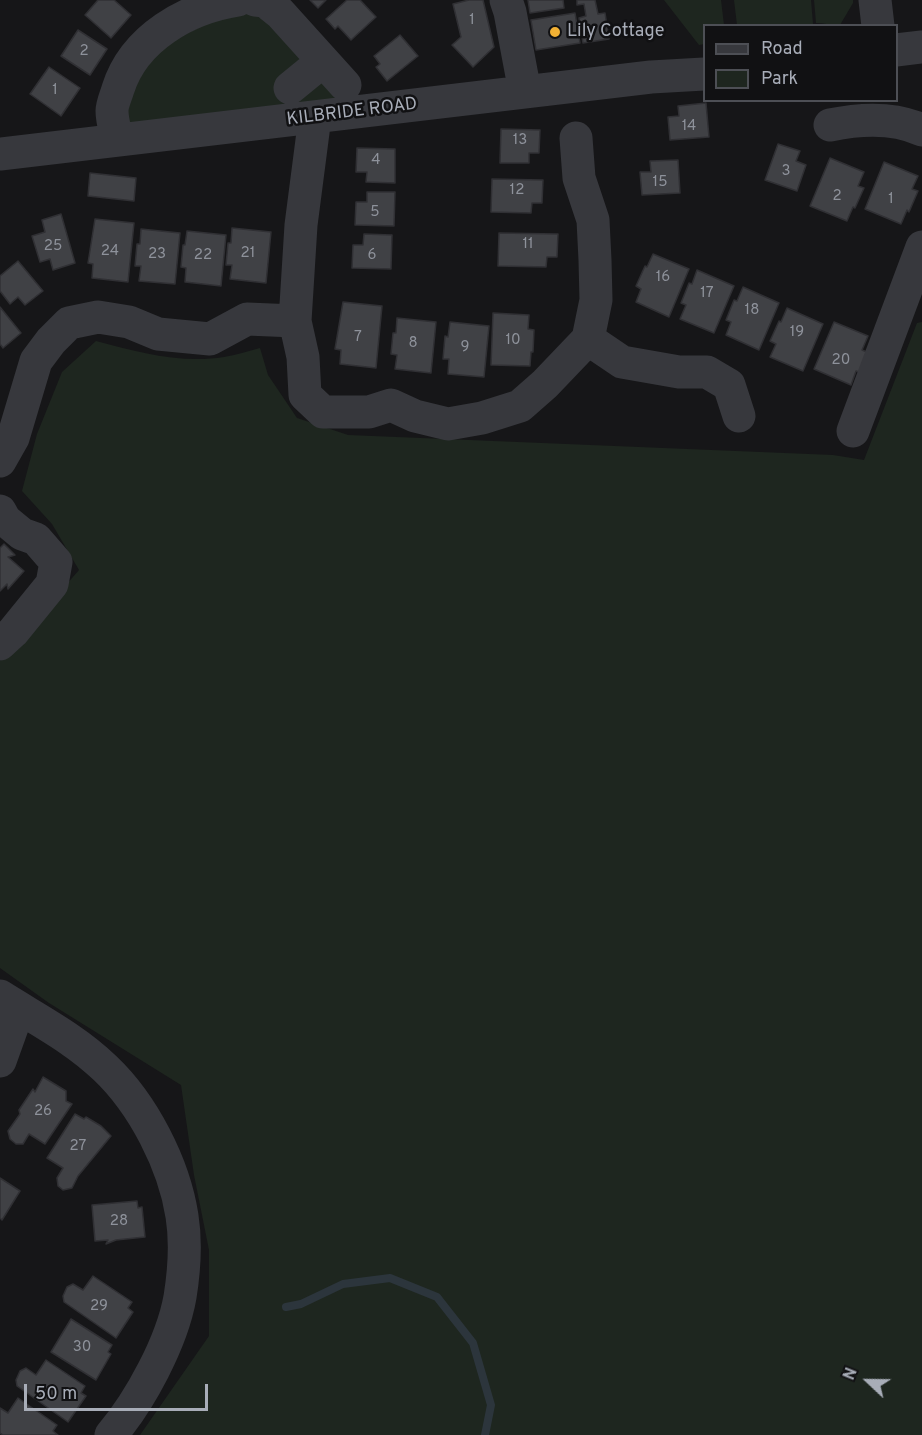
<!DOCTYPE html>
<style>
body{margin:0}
#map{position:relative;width:922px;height:1435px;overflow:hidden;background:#161618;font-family:Overpass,sans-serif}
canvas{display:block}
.legend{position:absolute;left:703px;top:24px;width:195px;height:78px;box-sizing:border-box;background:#111113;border:2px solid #4d4f55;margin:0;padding:8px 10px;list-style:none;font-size:18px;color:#a8adb8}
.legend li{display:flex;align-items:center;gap:12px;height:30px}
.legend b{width:30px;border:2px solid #4d4f55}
.north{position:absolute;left:838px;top:1351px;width:60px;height:60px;-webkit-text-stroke:4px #111113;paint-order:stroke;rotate:292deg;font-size:16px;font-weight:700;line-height:24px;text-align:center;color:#a8adb8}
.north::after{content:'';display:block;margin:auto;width:21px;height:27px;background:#a8adb8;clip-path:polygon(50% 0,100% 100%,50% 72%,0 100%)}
.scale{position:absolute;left:24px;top:1384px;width:184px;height:27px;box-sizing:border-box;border:3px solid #a8adb8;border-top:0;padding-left:8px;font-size:18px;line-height:21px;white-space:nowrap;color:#a8adb8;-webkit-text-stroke:4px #111113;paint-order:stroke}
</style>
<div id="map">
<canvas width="922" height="1435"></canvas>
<ul class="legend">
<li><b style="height:8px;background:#37383d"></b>Road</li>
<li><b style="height:16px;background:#1e261f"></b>Park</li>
</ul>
<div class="north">N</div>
<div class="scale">50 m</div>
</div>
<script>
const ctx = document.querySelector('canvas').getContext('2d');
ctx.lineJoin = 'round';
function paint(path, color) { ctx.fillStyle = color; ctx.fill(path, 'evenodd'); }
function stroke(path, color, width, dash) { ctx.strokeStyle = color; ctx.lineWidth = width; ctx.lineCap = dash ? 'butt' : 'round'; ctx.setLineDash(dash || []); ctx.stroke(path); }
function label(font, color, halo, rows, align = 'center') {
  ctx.font = font + ' Overpass,sans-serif'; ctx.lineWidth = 5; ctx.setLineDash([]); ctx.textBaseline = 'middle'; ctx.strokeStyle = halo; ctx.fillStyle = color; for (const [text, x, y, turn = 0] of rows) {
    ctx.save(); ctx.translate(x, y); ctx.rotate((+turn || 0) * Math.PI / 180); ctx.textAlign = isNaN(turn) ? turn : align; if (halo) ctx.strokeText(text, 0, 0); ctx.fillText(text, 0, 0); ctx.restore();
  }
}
paint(new Path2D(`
 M664,0H721L724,25L704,26V44L699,45Z
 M734,0H811L813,24L737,25Z
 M814,0H853V3L840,25C832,26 824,23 816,23Z
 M248,1L349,101L121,131L136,61Z
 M922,322V1435H140L209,1336V1250L194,1175L181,1085L49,1003L0,968V661L79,570L52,524L22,491L37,434L62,372L96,341C137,352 181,364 224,357C236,355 248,351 260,348L268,375L297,418L348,435L833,455L864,460L917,323Z`), '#1e261f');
stroke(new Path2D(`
 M286,1307L301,1304L343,1284L390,1278L437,1297L473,1343L491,1405L485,1435`), '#2c353c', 8);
const building = new Path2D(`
 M98,0H114L131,15L111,38L85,15Z
 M310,0H326L318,8Z
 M347,0H360L376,17L351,40L338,26L335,29L326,19Z
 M469,0H483L494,47L473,67L452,45L461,37L453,4Z
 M528,0H563L564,8L530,13Z
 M577,0H595L598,14L605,13L609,39L583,43L579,18L586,16L584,4L577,5Z
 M575,13L580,43L536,50L531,20Z
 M78,30L107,49L90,75L61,56Z
 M400,35L418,56L387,81L376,67L380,64L374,56Z
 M49,67L80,88L61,116L30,94Z
 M706,103L709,137L670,140L668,117L679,116L678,106Z
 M501,129L540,130L539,153H529V163H500Z
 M778,144L800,151L796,161L806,165L797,191L765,180Z
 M357,148L395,149V183L366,182L367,172H356Z
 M830,158L864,172L858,186L864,188L855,208L853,207L847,221L810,206Z
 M678,160L680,193L642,195L640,172H651L650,161Z
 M884,162L918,176L912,189L918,191L909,212L907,210L901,224L865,209Z
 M90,173L136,178L134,201L88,196Z
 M492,179L543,180L542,203H532L531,213L491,212Z
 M367,192H395L394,226L355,225L356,202H367Z
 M61,214L75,263L53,270L50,259L40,262L32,236L45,232L42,220Z
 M95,219L134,223L128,282L92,278L93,264L88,263Z
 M232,228L271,232L266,283L230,279L232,265H226L228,243H231Z
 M141,229L180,233L175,284L139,281L141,266H135L137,244H140Z
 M187,231L226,235L221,286L185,282L186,268L181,267L183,245H185Z
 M499,233L558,234L557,257H547L546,267L498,266Z
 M364,234L392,235L391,269L352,268L353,245H363Z
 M653,254L689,269L669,317L636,302L641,289L636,286L645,266L647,267Z
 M18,261L43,291L25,305L18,297L10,304L0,291V276Z
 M697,270L734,286L714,333L680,319L686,305L681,303L689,283L692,284Z
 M743,287L779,303L759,350L726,335L731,322L726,320L734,300L737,301Z
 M343,302L382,306L376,368L340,364L341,350L335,349Z
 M0,307L21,333L3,348L0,344Z
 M787,308L823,324L803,371L770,357L776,344L770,341L779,321L781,322Z
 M493,313L529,315L528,329L534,330L533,352H531L530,366L491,365Z
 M397,318L436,322L431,373L395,369L397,355L391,354L393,333H396Z
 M450,322L489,326L484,377L448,374L449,359H443L445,336L448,337Z
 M834,322L868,336L862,350L867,352L859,372L856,371L851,385L814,369Z
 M4,544L15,555L8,557L24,571L8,589L7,584L0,591V548Z
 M43,1077L66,1091V1101L72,1104L45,1144L29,1134L23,1144H16L10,1139L8,1131L20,1114L19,1110L33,1089L35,1092Z
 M75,1114L84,1119L86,1117L101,1126L111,1136L78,1176L72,1188L63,1190L58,1186L57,1178L63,1168L47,1158Z
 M0,1178L20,1191L2,1220L0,1218Z
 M137,1201L138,1208L142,1207L145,1237L116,1240L106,1244L108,1240L95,1241L92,1205Z
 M93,1276L132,1302L128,1308L133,1312L116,1338L64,1302L63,1296L67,1287L73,1284L83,1290Z
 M71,1319L112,1345L108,1352L111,1354L96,1380L51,1352Z
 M46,1360L85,1386L81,1393L86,1396L68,1422L17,1386L16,1380L20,1371L26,1368L36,1375Z
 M18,1398L57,1425L53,1431L58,1435H3L0,1433V1408L8,1413Z`);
paint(building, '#404145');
stroke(building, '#303034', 1.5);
stroke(new Path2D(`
 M255,0L265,1L280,13L345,85
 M506,0L510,12L525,92
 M875,0L878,26
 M896,50L922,47
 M290,88L323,61
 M315,117L301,225L295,321L303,357L305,395L323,412H369L391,405L415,416L448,424L482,418L520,406L545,384L588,339L596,300L595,260L593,220L579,178L576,138
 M830,125C859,119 894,117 922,130
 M117,139C115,130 112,120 112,111C112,104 116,96 118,89C134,38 187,8 238,0
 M0,154L651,77L704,74
 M588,339L622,362L679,372H707L729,385L739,416
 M853,431L922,247
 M0,461L13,438L36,361L51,341L69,323L98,317L129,322L158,334L210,339L247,319L295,321
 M0,511L5,520L22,534L36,539L56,562L52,584L13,632L0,644
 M0,996C36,1019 74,1038 105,1068C143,1104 174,1164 182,1216C186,1241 184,1272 180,1297C172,1342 140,1401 111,1435
 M0,1061L19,1008`), '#37383d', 33);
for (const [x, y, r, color] of [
 [555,32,6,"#f2b134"]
]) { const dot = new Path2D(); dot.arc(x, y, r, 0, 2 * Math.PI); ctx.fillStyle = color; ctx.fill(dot); stroke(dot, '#111113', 2); }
label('15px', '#8e929b', null, [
 ["1",472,21],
 ["2",84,52],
 ["1",55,91],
 ["14",689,127],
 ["13",520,141],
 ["4",376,161],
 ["3",786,172],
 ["15",660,183],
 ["12",517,191],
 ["2",837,197],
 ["1",891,200],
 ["5",375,213],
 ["11",528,245],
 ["25",53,247],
 ["24",110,252],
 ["21",248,254],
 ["23",157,255],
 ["22",203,256],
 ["6",372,256],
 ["16",663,278],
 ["17",707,294],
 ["18",752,311],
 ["19",797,333],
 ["7",358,338],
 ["10",513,341],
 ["8",413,344],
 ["9",465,348],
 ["20",841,361],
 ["26",43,1112],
 ["27",78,1147],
 ["28",119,1222],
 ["29",99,1307],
 ["30",82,1348]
]);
label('18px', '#a8adb8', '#111113', [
 ["Lily Cottage",567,32]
], 'left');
label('18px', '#a8adb8', '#111113', [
 ["KILBRIDE ROAD",352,113,-7]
]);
</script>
